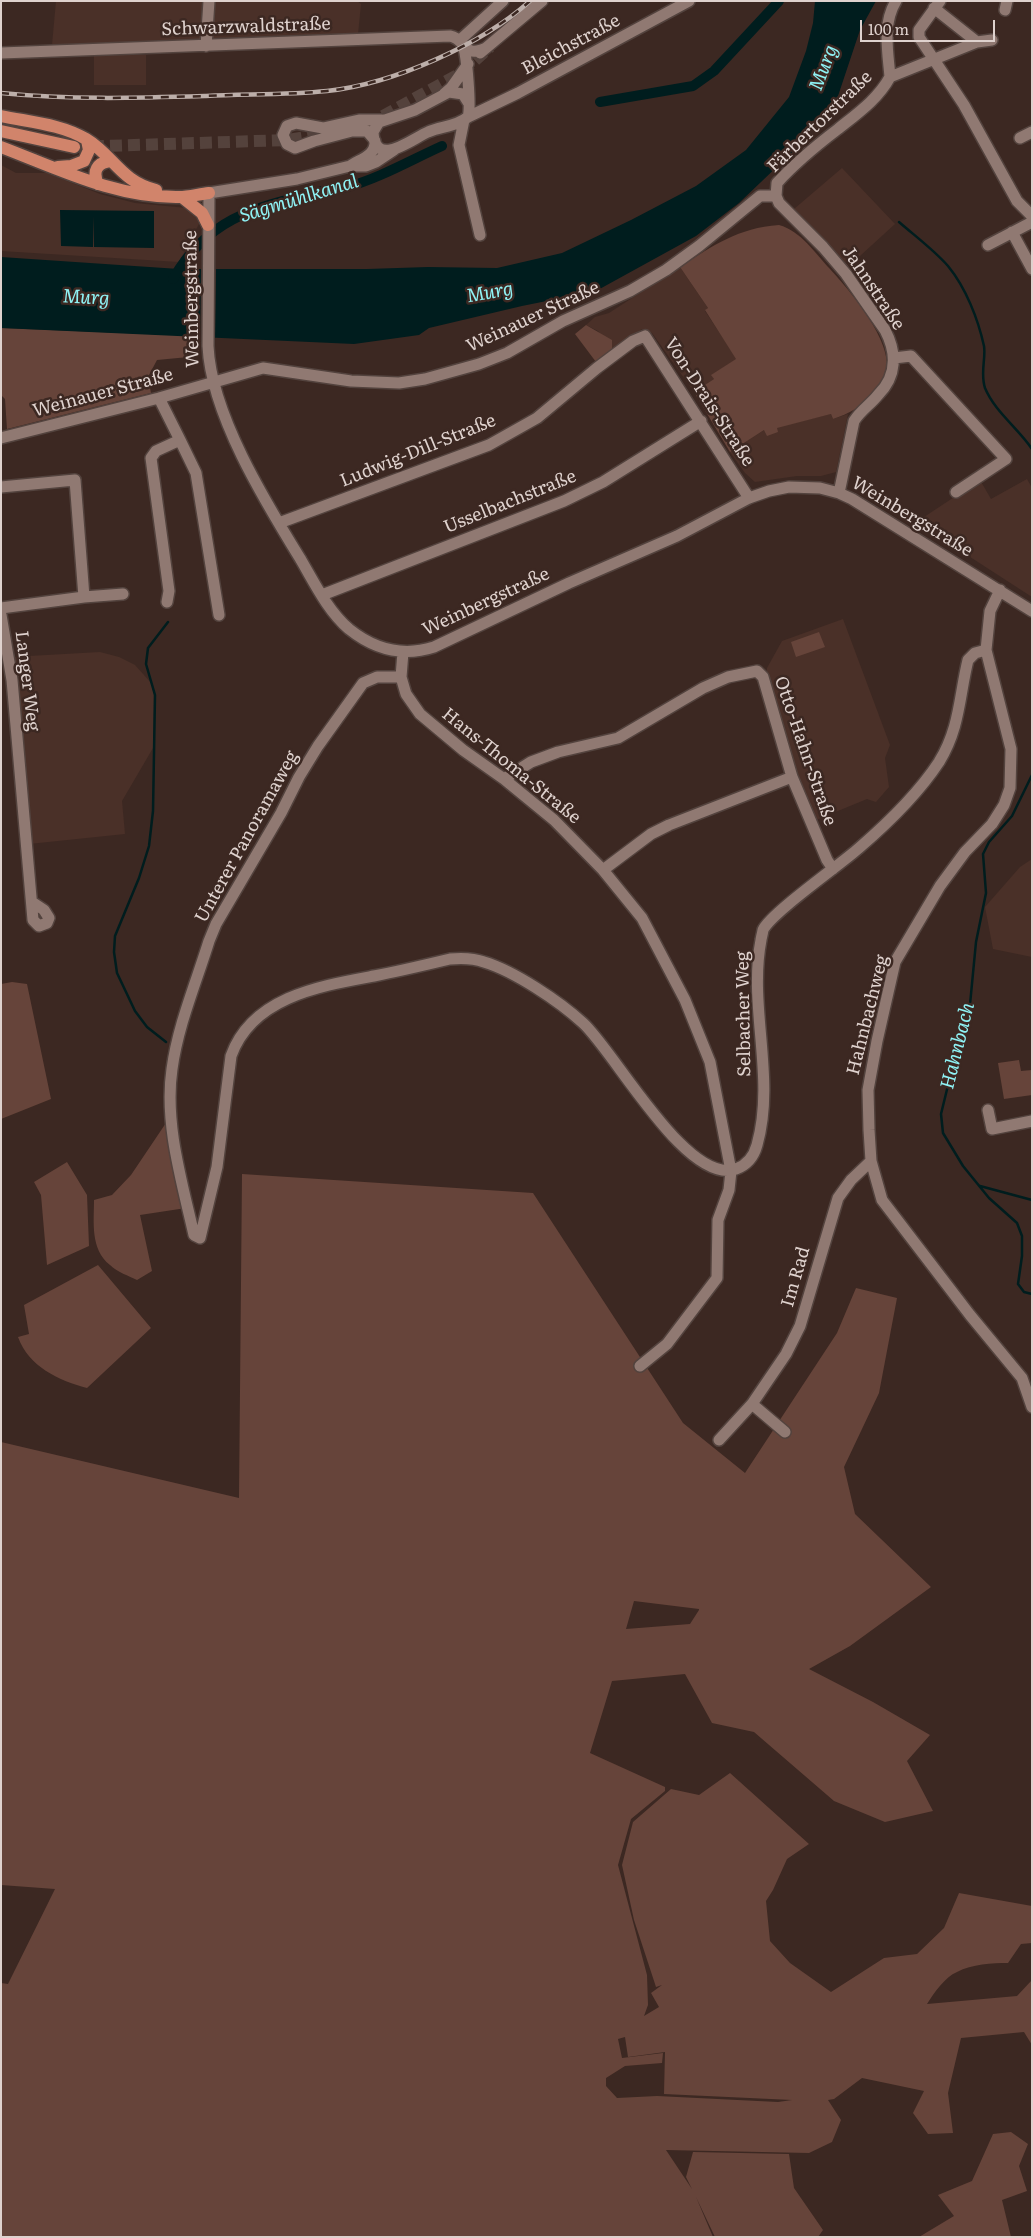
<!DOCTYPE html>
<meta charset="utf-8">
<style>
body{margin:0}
#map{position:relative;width:1033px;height:2238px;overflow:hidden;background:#3c2822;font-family:Literata,serif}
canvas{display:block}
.frame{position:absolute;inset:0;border:2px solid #dfd2ce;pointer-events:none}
.scale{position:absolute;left:860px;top:20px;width:135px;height:22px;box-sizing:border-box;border:2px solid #dfd2ce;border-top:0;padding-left:6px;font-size:15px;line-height:18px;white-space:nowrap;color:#dfd2ce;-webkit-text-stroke:4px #3c2822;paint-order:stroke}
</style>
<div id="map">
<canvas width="1033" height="2238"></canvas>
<div class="frame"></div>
<div class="scale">100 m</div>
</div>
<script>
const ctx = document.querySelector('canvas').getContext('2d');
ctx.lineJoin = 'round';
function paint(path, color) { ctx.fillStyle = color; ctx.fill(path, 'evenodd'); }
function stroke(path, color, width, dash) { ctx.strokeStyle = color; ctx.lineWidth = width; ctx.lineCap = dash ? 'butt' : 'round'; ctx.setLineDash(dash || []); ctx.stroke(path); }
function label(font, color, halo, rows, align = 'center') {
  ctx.font = font + ' Literata,serif'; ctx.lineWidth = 5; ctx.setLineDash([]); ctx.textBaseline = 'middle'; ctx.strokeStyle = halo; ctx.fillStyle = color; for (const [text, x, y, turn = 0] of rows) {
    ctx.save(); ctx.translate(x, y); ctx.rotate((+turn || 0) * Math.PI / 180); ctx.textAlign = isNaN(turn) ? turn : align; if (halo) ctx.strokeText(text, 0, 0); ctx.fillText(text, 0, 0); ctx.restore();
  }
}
paint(new Path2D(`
 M56,1H357L361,4L358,34L200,42L52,45Z
 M146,55V85H94V55Z
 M1,165L16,173H47L100,194L135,203L187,208L200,222L179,262L1,251Z
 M842,168L895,224L849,266L794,209Z
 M680,267L708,308L705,311L737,359L712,375L714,379L694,392L652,333L642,329L612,350L598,331L586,325L595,317L609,313Z
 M831,414L833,419L848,414L836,472L821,476H797L755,482L745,473L730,452L764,430Z
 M1027,479L1032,488V597L964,553L918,529L916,526L918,521L980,480L991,499Z
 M843,619L890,745L885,758L889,787L876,802L867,799L816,820L796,777L767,679V668L782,641Z
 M100,652L119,657L135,665L152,684L154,697L153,748L122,801L125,834L29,844L11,657Z
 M1032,859V957L993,949L985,907L1020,867Z`), '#4a3028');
paint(new Path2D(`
 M779,225C801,231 815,253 830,269C850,291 898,346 885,378C883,383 877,388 874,393C862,407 850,413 833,419L831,414L777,428L778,432L767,436L764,430L730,452L694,392L714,379L711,375L736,359L705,310L708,308L680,267C714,245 738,228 779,225Z
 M586,325L612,340V350L596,362L575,334Z
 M1,328L198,336L199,356L157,360L148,377L151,393L7,429L5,399L1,395Z
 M819,632L825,647L796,657L791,642Z
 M12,982L27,984L51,1099L1,1119V984Z
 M1019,1060L1021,1071L1032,1070V1095L1004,1099L998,1063Z
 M170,1117L186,1208L140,1215L152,1271L137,1280C129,1276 117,1272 110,1265C90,1249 94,1222 94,1200L112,1195L131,1175Z
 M67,1162L87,1195L89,1246L47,1265L41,1195L34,1182Z
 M242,1174L533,1193L683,1423L745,1473L837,1333L856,1288L897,1298L879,1393L844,1467L855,1514L931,1587L850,1646L809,1669L873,1702L930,1735L907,1761L933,1811L885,1822L834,1801L754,1732L712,1723L685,1674L612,1681L590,1753L665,1787V1791L631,1819L618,1865L647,1975L648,2005L644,2016L659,2007L651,1993L662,1985L656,1987L634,1920L622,1865L633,1822L671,1789L699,1795L730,1773L809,1844L787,1859L773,1890L766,1901L770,1941L790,1963L831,1992L884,1958L917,1954L944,1928L959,1893L1032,1906V1943L1021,1944L1008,1963C992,1963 972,1964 957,1972C945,1977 934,1993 927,2004L1017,1996L1032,1980V2045L1024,2032L961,2038L948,2093L953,2133L928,2134L913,2113L924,2091L862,2078L834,2099L828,2100L841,2120L832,2142L809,2153L666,2150L692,2189L686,2177L693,2152L789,2154L794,2188L823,2230L818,2237H715L696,2197L713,2237H1V1983L8,1984L55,1889L1,1885V1442L239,1498ZM634,1601L699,1609V1610L690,1624L626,1629ZM625,2037L628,2057L665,2052L664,2094L792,2100L778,2102L657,2096L617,2098L606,2086V2078L625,2066L662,2063L663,2053L622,2058L618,2039Z
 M98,1265L151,1328L87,1388C58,1380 29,1367 18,1337L29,1334L24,1305Z
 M1011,2132L1028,2144L1019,2166L1027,2191L1002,2200L1011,2237H919L954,2216L938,2195L972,2181L993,2134Z`), '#66443a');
paint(new Path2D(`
 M815,1H876L860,30L837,99L805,140L739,203L696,236L596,291L522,306L429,328L419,335L354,344L1,328V257L179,269H367L428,267L497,268L562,253L631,220L696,186L746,150L789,97L806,51L813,23Z
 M60,210L154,211V248L94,247L93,216V247L61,246Z`), '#001d1e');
paint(new Path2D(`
 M201,266H216L215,339H200Z`), '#3c2822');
stroke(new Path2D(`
 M899,222C915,236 934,250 948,266C966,288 978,319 984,346C986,359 980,373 985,388C995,412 1018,428 1032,449
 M1032,775L1012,816L989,842L983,854L986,893L976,942L969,1015L952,1069L941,1114L943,1133L963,1166L989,1198L1017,1223L1022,1236V1256L1018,1284L1024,1292L1032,1294
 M166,1042L147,1027L135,1011L117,973L114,952L115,936L139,878L149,846L153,811L155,695L146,664L148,648L168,622
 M980,1186L1032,1200`), '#001d1e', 2.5);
stroke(new Path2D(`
 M600,102L693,86L714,71L779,1
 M173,279C207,220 251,208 314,193C325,190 336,190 347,187C378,179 413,159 442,146`), '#001d1e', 10);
stroke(new Path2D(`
 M383,116L461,73L490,47
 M74,147L288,140L324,134`), '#54423c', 12, [12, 6]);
const minor = new Path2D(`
 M940,1L919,30V37L964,105L1017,201L1032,216
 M934,8L977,42
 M1005,10L1007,1
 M460,40L503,1
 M206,46L209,1
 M463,46C467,55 471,109 468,117C456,127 441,126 428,132C413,138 375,170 373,132L379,122L415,110L449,92L463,94L468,102
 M1,53L450,36C467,39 462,59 486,48
 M480,53L542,1
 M890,77C888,52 882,24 896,1
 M444,94L451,88L468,64
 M468,117L518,93L689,1
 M464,120L459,145L480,235
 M373,138L367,131H352L314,141L295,148L287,144L283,135L287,126L296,123L323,128L359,120H382
 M1020,138L1032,132
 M394,150L376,162L366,166H350L297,179L209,193L208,346C211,414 266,503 301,560C315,584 328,611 349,629C374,649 403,657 434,647L569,583L677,536L749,498L769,491L789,487L820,488L839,493L852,499L1032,611
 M350,166C360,159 376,156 375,141
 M1012,232L1032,269
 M988,245L1032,222
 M894,358L911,356L1006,459L956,492
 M159,398L180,440L156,451L151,458L169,591L167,602
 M1,438L159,398L263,368L351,381L399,383L425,379L479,364L507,353L563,321L630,291L666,270L699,246L760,196H776
 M180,440L196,473L219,615
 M1,487L75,480L84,597L1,608
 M839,493L854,421C861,410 870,405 878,395C897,376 897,353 885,330L846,274L823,247L779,203L776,196L777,183C795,163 817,145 838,129C858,113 878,99 890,77L977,42L992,40
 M279,523L489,445L537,418L597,368L633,341L645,336L749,498
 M1000,590L990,611L986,650L1011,749L1010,788L1004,805L992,824L965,852L940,886L895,962L877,1041L868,1090L869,1130L871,1161L882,1200L970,1315L1022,1378L1032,1407
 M322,595L564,501L603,482L701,421
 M84,597L123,594
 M1,615L12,680L33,920L39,926L47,923L49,918L44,910L32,902
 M403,652L401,677L406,694L420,714L463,750L504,779L554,820L603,870L642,918L685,1000L710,1062L731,1171L729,1190L718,1220L717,1278L667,1344L640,1366
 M401,677H377L363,683L318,746L299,777L281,813L216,924L209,941C196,983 178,1025 172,1069C164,1123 182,1182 194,1235L200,1238L217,1167L231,1056C252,997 320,986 374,976C400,971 425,965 450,959C461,958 473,958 484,962C514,971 559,1001 583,1023C615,1052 687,1186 736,1169C747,1165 754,1156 757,1145C776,1078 748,1007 761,940C761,939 763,931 763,930C771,913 840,865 859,848C888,823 918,794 939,762C960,728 959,697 968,660L975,653L986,650
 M504,779L531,762L558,752L618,738L703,688L728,677L757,671L763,677L792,777L827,860L833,869
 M603,870L651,834L669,825L792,777
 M988,1110L992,1129L1032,1121
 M752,1404L785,1432
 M719,1440L752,1404L786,1354L800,1326L838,1198L851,1180L871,1161`);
const major = new Path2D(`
 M1,116C29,122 61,124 86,139C113,155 121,182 156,190
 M1,131L74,147
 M1,147C59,169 116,198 179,197C189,197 199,194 209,193
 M58,167L71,166L84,161L89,150L87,140
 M98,184C92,171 97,163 110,161
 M182,197L202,213L208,225`);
stroke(minor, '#53433e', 14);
stroke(major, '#53433e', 15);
stroke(minor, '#907972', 11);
stroke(major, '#d1846b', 12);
const rail = new Path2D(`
 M1,93C70,100 137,98 206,96C246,94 287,95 327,91C393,84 481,45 530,1`);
stroke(rail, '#bdafaa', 4.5);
stroke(rail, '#3c2822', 2.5, [8]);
label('18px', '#dfd2ce', '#3c2822', [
 ["Schwarzwaldstraße",246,27,-2],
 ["Bleichstraße",571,45,-28],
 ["Färbertorstraße",820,122,-44],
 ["Jahnstraße",873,288,56],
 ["Weinbergstraße",192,299,-91],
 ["Weinauer Straße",533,317,-25],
 ["Weinauer Straße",103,393,-15],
 ["Von-Drais-Straße",709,402,57],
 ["Ludwig-Dill-Straße",418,451,-22],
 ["Usselbachstraße",510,502,-22],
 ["Weinbergstraße",912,517,31],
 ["Weinbergstraße",486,602,-25],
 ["Langer Weg",27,681,83],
 ["Otto-Hahn-Straße",805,751,71],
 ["Hans-Thoma-Straße",511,766,39],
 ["Unterer Panoramaweg",247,837,-61],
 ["Selbacher Weg",744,1014,-91],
 ["Hahnbachweg",868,1015,-76],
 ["Im Rad",796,1277,-74]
]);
label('italic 19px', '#8ff2f4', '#3c2822', [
 ["Murg",824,68,-69],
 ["Sägmühlkanal",299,199,-17],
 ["Murg",490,293,-10],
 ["Murg",86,298,3],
 ["Hahnbach",958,1046,-76]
]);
</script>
